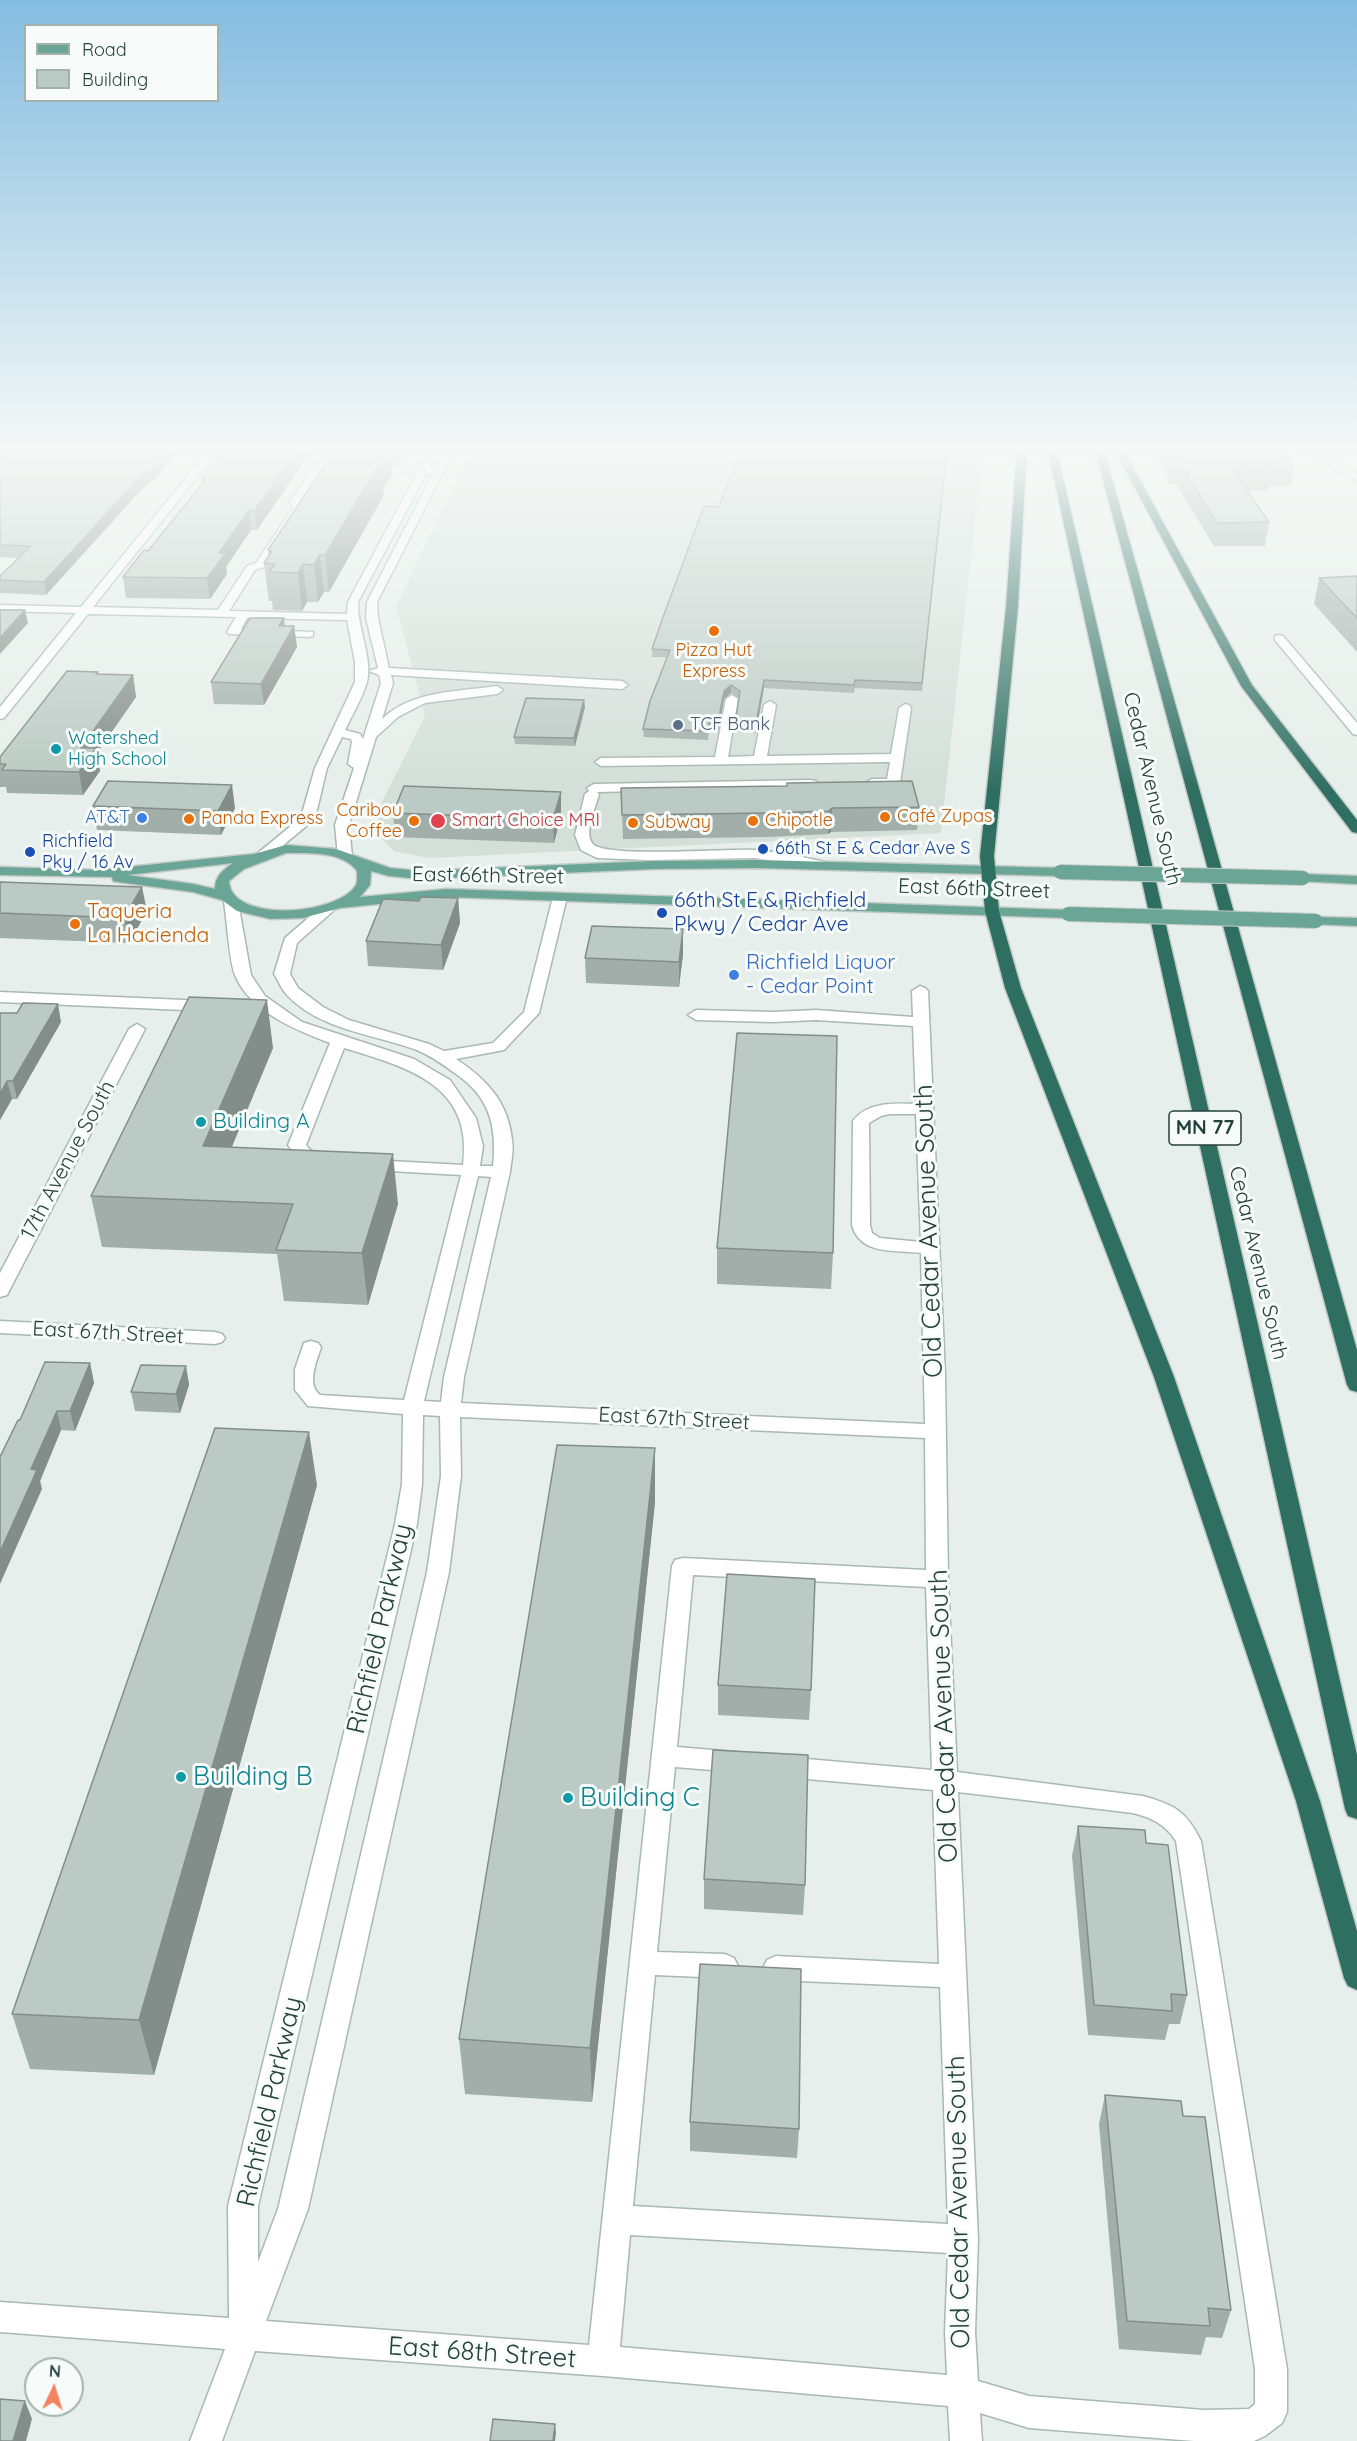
<!DOCTYPE html>
<meta charset="utf-8">
<style>
body{margin:0}
#map{position:relative;width:1357px;height:2441px;overflow:hidden;background:#e6efeb;font-family:Quicksand,sans-serif}
canvas{display:block}
.legend{position:absolute;left:24px;top:24px;width:195px;height:78px;box-sizing:border-box;background:#f7fbf9;border:2px solid #a3b1ad;margin:0;padding:8px 10px;list-style:none;font-size:18px;color:#24423a}
.legend li{display:flex;align-items:center;gap:12px;height:30px}
.legend b{width:30px;border:2px solid #a3b1ad}
.north{position:absolute;left:24px;top:2357px;width:60px;height:60px;box-sizing:border-box;background:#f7fbf9;border:2px solid #a3b1ad;border-radius:50%;rotate:4deg;font-size:16px;font-weight:700;line-height:24px;text-align:center;color:#24423a}
.north::after{content:'';display:block;margin:auto;width:21px;height:27px;background:#f4845f;clip-path:polygon(50% 0,100% 100%,50% 72%,0 100%)}
</style>
<div id="map">
<canvas width="1357" height="2441"></canvas>
<ul class="legend">
<li><b style="height:8px;background:#6aa596"></b>Road</li>
<li><b style="height:16px;background:#bbcac4"></b>Building</li>
</ul>
<div class="north">N</div>
</div>
<script>
const ctx = document.querySelector('canvas').getContext('2d');
ctx.lineJoin = 'round';
function paint(path, color) { ctx.fillStyle = color; ctx.fill(path, 'evenodd'); }
function stroke(path, color, width, dash) { ctx.strokeStyle = color; ctx.lineWidth = width; ctx.lineCap = dash ? 'butt' : 'round'; ctx.setLineDash(dash || []); ctx.stroke(path); }
function label(font, color, halo, rows, align = 'center') {
  ctx.font = font + ' Quicksand,sans-serif'; ctx.lineWidth = 6; ctx.setLineDash([]); ctx.textBaseline = 'middle'; ctx.strokeStyle = halo; ctx.fillStyle = color; for (const [text, x, y, turn = 0] of rows) {
    ctx.save(); ctx.translate(x, y); ctx.rotate((+turn || 0) * Math.PI / 180); ctx.textAlign = isNaN(turn) ? turn : align; if (halo) ctx.strokeText(text, 0, 0); ctx.fillText(text, 0, 0); ctx.restore();
  }
}
paint(new Path2D(`
 M472,447H983L941,833L429,858L394,851L380,837L377,812L425,716L396,606Z`), '#d4dfda');
const minor = new Path2D(`
 M211,447H221L93,607L218,610L247,566L256,563L293,508L290,501L329,447H339L325,465L420,468L432,447H440L429,468L436,469L448,447H456L377,602L378,618L389,668L622,681L628,685L622,689L391,675L393,683L382,719C412,690 458,692 497,686L503,690L497,694L425,703L398,717L376,737L349,825L352,856L345,860L338,856L335,825L354,768L348,764L352,742L351,739L342,737L327,768L317,810L310,823L270,856H260L258,853L297,821L303,810L315,768L355,682V662L347,620L247,618L241,629L313,632V636L309,637L229,634L227,632L236,617L88,614L4,718L0,719V707L76,613L0,611V605L81,607ZM321,471L417,473L348,602L347,614L229,611L255,570L264,567L303,508L300,501ZM426,474H433L367,602L366,618L378,668L369,671L379,675L381,683L363,739L360,734L345,730C352,715 362,699 367,682C373,659 357,627 358,602Z
 M1302,447H1313L1357,474V481Z
 M1279,635L1283,636L1357,723V735L1353,734L1275,640V636Z
 M732,695L738,699L728,757L754,756L764,705L770,701L776,705L767,756L891,754L899,708L905,704L909,705L911,708L900,783C892,789 873,789 865,783L872,779H887L890,762L601,766L595,762L601,758L715,757L726,699Z
 M811,780L816,781L818,784L816,787L597,792L599,794C596,807 584,831 592,843C602,859 731,848 756,850C779,852 803,857 825,862L827,865L820,869L755,858L647,860L597,858L581,850L575,835L585,794L589,791L587,788L594,784Z
 M560,893L567,897L539,1013L504,1050L456,1059C486,1079 508,1101 512,1140C514,1150 511,1162 510,1172L464,1377L461,1403L925,1424L921,1253C894,1250 860,1255 852,1225L853,1121C867,1102 894,1103 916,1104L913,1026L816,1020L773,1022L696,1020L688,1015L696,1010L773,1012L816,1010L913,1017L912,991L920,986L925,988L928,991L945,1375L948,1579L957,1772L1143,1796C1175,1805 1186,1811 1201,1841L1287,2369V2412L1282,2423L1265,2436L1254,2441H1194L1029,2428L980,2413L982,2441H950L948,2406L603,2376L255,2351L222,2441H190L225,2349L0,2332V2302L229,2318L228,2206L395,1524L402,1484L403,1414L308,1406L295,1390V1369L304,1343L311,1341L318,1343L321,1347C317,1361 306,1384 320,1395L404,1400L461,1175L371,1170L365,1169L362,1165L365,1161L371,1160L463,1165C474,1084 406,1067 344,1048L306,1145C312,1154 323,1155 329,1163L326,1167C309,1171 297,1158 288,1145L330,1043C296,1030 250,1012 235,975C229,960 227,920 224,902L231,898L238,902L251,975L265,996L302,1022L414,1059L450,1080L476,1118L483,1146L480,1166H493C497,1127 490,1097 456,1074C444,1065 431,1056 417,1050C373,1034 319,1030 286,994C281,988 278,980 274,974L285,938L322,906H332L334,909L332,912L297,943L290,974L298,988L323,1007L349,1020L429,1044L444,1051L493,1043L524,1012L553,897ZM890,1114H916L921,1242L880,1238L872,1233L870,1225L869,1123L881,1116ZM478,1176L491,1177L444,1377L441,1402L424,1401ZM423,1415L440,1416L441,1476L427,1572L278,2209L258,2262V2206L417,1524L422,1484ZM460,1417L925,1438L926,1570L683,1558L675,1560L672,1566L589,2345L266,2321L308,2209L449,1572L461,1476ZM693,1575L926,1587L932,1770L784,1757L775,1760L772,1767L775,1774L784,1777L933,1790L939,1964L776,1956L767,1960L763,1968L767,1976L776,1980L940,1987L948,2224L633,2206L655,1975L725,1978L734,1974L738,1966L734,1958L725,1954L657,1952L675,1767L736,1772L745,1769L748,1762L745,1755L736,1752L677,1747ZM958,1792L1133,1813C1152,1818 1165,1824 1176,1841L1255,2369V2404L1249,2409L1204,2410L1029,2396L978,2381L975,2332L978,2239ZM630,2235L948,2253L945,2332L947,2375L620,2347Z
 M0,992L207,1001L215,1006L207,1011L0,1002Z
 M137,1024L145,1029L9,1291L7,1295L0,1297V1273L129,1029Z
 M0,1321L215,1332L222,1334L225,1338L222,1342L215,1344L0,1333Z`);
const major = new Path2D(`
 M286,845L336,849L390,868L420,871L654,861L758,860L1060,868L1067,872L1060,876L758,868L654,869L420,879L389,876L371,871L370,885L360,897L447,889L1068,910L1075,914L1068,918L447,897L340,908L303,918L271,919L237,911L222,900L193,892L118,882L113,881L112,877L0,875V867L98,870L254,854ZM286,853C308,853 343,851 357,871C357,876 358,881 356,885C339,915 231,924 229,881L244,869ZM233,863C223,870 215,876 215,889L193,884L127,875Z
 M1303,874L1357,876V884L1298,881L1296,878L1298,875Z
 M1316,917L1357,918V926L1311,924L1309,921Z`);
const highway = new Path2D(`
 M1017,447H1027L1018,607L994,856L999,911L1021,988L1174,1377L1320,1801L1357,1931V1990L1348,1986L1344,1978L1296,1801L1154,1377L1005,988L985,911L980,856L1006,607Z
 M1047,447H1056L1357,1755V1819L1348,1816L1345,1809Z
 M1094,447H1103L1357,1350V1392L1350,1390L1347,1385Z
 M1113,447H1122L1252,685L1357,820V833L1352,832L1241,686Z`);
stroke(minor, '#a8b8b2', 3);
stroke(major, '#c2cac8', 3);
stroke(highway, '#c2cac8', 3);
paint(minor, '#fff');
paint(major, '#6aa596');
paint(highway, '#2f6f62');
const majorBridge = new Path2D(`
 M1060,872L1303,878
 M1068,914L1316,921`);
stroke(majorBridge, '#c2cac8', 16, []);
stroke(majorBridge, '#6aa596', 14);
paint(new Path2D(`
 M177,447L178,452L156,478L140,491L46,595L0,593V576L19,558L0,557V460Z
 M314,447L257,530H251L226,567L227,574L210,599L126,598L123,577L148,551L202,483L201,479Z
 M337,447H408L397,465H391L392,475L383,489L384,495L329,592H324L318,602H307L302,611L273,610L272,601H269L264,563L269,556L268,550Z
 M948,447L922,691L855,688L854,693L764,688L756,733L735,732V724L739,699L731,693L724,699L718,731H709L708,740L644,737L643,729L667,657H652V649L719,507Z
 M1156,447H1286L1294,464L1291,486H1269L1268,491L1247,490L1269,522L1265,546H1214L1176,484H1170Z
 M1357,576V652L1314,604L1319,578Z
 M285,626H294L297,647L264,705L214,704L211,682Z
 M98,674L133,675L136,697L97,753L100,771L83,795L7,793L6,787H0V757Z
 M585,707L575,746L515,744L514,737Z
 M621,788L919,807L917,830L831,832L828,834L768,837L623,839Z
 M93,806L235,808L221,835L97,830Z
 M393,813L561,815L554,843L395,837Z
 M0,882L147,911L129,943L0,938Z
 M458,898L460,923L443,970L368,966L366,941L419,901Z
 M683,929V954L679,987L586,983L585,958Z
 M0,1013L61,1022L17,1099H12L0,1120Z
 M273,1048L232,1147L398,1204L368,1305L284,1301L277,1254L102,1247L91,1196Z
 M717,1248L833,1253L831,1289L717,1284Z
 M90,1363L94,1383L75,1431L61,1430L40,1481L42,1489L20,1420Z
 M186,1366L189,1385L180,1413L135,1411L131,1392Z
 M655,1448V1502L592,2102L465,2094L459,2039Z
 M317,1485L154,2075L30,2069L12,2014Z
 M718,1685L811,1690L809,1720L718,1715Z
 M1078,1826L1146,1843L1187,1995L1180,2024H1169L1165,2040L1088,2035L1072,1856Z
 M704,1879L805,1885L803,1915L704,1909Z
 M1105,2095L1183,2116L1231,2310L1222,2338L1206,2337L1201,2355L1119,2349L1099,2124Z
 M690,2122L799,2129L797,2158L690,2151Z`), '#a1aea9');
paint(new Path2D(`
 M171,447H178V452L156,478L140,491L46,595L44,582L138,479Z
 M299,447H314L257,530L255,510Z
 M386,447H389L392,475L383,489L384,495L329,592L325,555Z
 M396,447H408L397,465Z
 M249,510L251,530L226,567L227,574L210,599L207,578L219,553Z
 M320,555L324,592L318,602L314,565Z
 M303,564L307,602L302,611L298,573Z
 M25,610L28,623L0,654V638Z
 M284,618L286,638L279,626Z
 M294,626L297,647L264,705L261,684Z
 M133,675L136,697L97,753L100,771L83,795L79,772L81,748Z
 M764,680V688L756,733V724Z
 M731,685V693L724,699L718,731V723L724,691Z
 M584,700L585,707L575,746L574,738Z
 M232,785L235,808L221,835L218,811Z
 M561,792V815L554,843L553,819Z
 M832,808L831,832L828,834L829,811Z
 M142,887L147,911L129,943L124,918Z
 M458,898L460,923L443,970L441,945Z
 M683,929V954L679,987V962Z
 M267,1000L273,1048L211,1196L203,1146Z
 M58,1004L61,1022L17,1099L13,1081Z
 M7,1081L12,1099L0,1120V1094Z
 M393,1154L398,1204L368,1305L362,1253Z
 M90,1363L94,1383L75,1431L70,1411Z
 M186,1366L189,1385L180,1413L176,1394Z
 M57,1411L61,1430L40,1481L42,1489L0,1584V1552L31,1469Z
 M309,1432L317,1485L154,2075L139,2020Z
 M655,1448V1502L592,2102L590,2048Z
 M25,2401L32,2419L26,2441H13Z
 M555,2424L556,2433L555,2441H553Z`), '#838d89');
const building = new Path2D(`
 M14,447H171L154,467L138,479L44,582L0,580V576L31,546L0,545V460Z
 M228,447H299L255,510H249L219,553L225,554L207,578L123,577L144,550L148,551L206,479H201Z
 M337,447H386L377,461H381L325,555H320L314,565L303,564L298,573L269,572L275,564L264,563L272,551L268,550Z
 M741,447H947L922,683L855,680L854,685L764,680L756,724H735L740,691L731,685L724,691L718,723H709L708,731L643,729L650,701L670,650L652,649L662,620L704,506L719,507Z
 M1167,447H1286L1294,464L1270,463L1272,468L1231,467L1269,522L1217,523L1179,462H1173Z
 M1357,576V618L1319,578Z
 M0,610H25L0,638Z
 M250,618H284L279,626H294L261,684L211,682Z
 M67,671L98,672L96,674L133,675L81,748H96L79,772L2,770L6,764H0V757Z
 M526,698L584,700L574,738L514,737Z
 M108,781L232,785L218,811L93,806Z
 M912,781L919,807L832,808L829,811L769,813L622,815L621,788L787,786V783Z
 M404,786L561,792L553,819L393,813Z
 M0,882L142,887L124,918L0,913Z
 M421,897L458,898L441,945L366,941L383,899L419,901Z
 M592,926L683,929L679,962L585,958Z
 M189,997L267,1000L203,1146L393,1154L362,1253L276,1250L293,1204L91,1196Z
 M23,1003L58,1004L13,1081H7L0,1094V1013H17Z
 M737,1033L837,1036L833,1253L717,1248Z
 M45,1362L90,1363L70,1411H57L31,1469L37,1470L0,1552V1457L18,1420H20Z
 M141,1365L186,1366L176,1394L131,1392Z
 M215,1428L309,1432L139,2020L12,2014Z
 M557,1445L655,1448L590,2048L459,2039Z
 M727,1574L815,1579L811,1690L718,1685Z
 M713,1750L808,1755L805,1885L704,1879Z
 M1078,1826L1145,1830L1146,1843L1168,1845L1187,1995L1171,1994L1172,2011L1094,2005Z
 M700,1964L801,1969L799,2129L690,2122Z
 M1105,2095L1181,2101L1183,2116L1205,2117L1231,2310L1208,2308L1210,2326L1127,2321Z
 M0,2399L25,2401L13,2441H0Z
 M493,2419L555,2424L553,2441H490Z`);
paint(building, '#bbcac4');
stroke(building, '#838d89', 1.5);
const sky = ctx.createLinearGradient(0, 0, 0, 788);
sky.addColorStop(0, '#84bce0');
sky.addColorStop(0.57, '#f4f8f6');
sky.addColorStop(1, '#f4f8f600');
ctx.fillStyle = sky;
ctx.fillRect(0, 0, 1357, 788);
for (const [x, y, r, color] of [
 [714,631,6,"#e8710a"],
 [678,725,6,"#5c6f8a"],
 [56,749,6,"#0f9aa8"],
 [885,817,6,"#e8710a"],
 [142,818,6,"#3f7fe0"],
 [189,819,6,"#e8710a"],
 [414,821,6,"#e8710a"],
 [438,821,8,"#e0444e"],
 [753,821,6,"#e8710a"],
 [633,823,6,"#e8710a"],
 [763,849,6,"#1a4fb4"],
 [30,852,6,"#1a4fb4"],
 [662,913,6,"#1a4fb4"],
 [75,924,6,"#e8710a"],
 [734,975,6,"#3f7fe0"],
 [201,1122,6,"#0f9aa8"],
 [181,1777,6,"#0f9aa8"],
 [568,1798,6,"#0f9aa8"]
]) { const dot = new Path2D(); dot.arc(x, y, r, 0, 2 * Math.PI); ctx.fillStyle = color; ctx.fill(dot); stroke(dot, '#f7fbf9', 2); }
label('18px', '#c56008', '#f7fbf9', [
 ["Pizza Hut",714,651,"center"],
 ["Express",714,672,"center"],
 ["Caribou",402,811,"right"],
 ["Coffee",402,832,"right"],
 ["Café Zupas",897,817],
 ["Panda Express",201,819],
 ["Chipotle",765,821],
 ["Subway",645,823]
], 'left');
label('18px', '#4e5e75', '#f7fbf9', [
 ["TCF Bank",690,725]
], 'left');
label('18px', '#0d838f', '#f7fbf9', [
 ["Watershed",68,739],
 ["High School",68,760]
], 'left');
label('18px', '#366cbe', '#f7fbf9', [
 ["AT&T",130,818]
], 'right');
label('18px', '#be3a42', '#f7fbf9', [
 ["Smart Choice MRI",452,821]
], 'left');
label('18px', '#164399', '#f7fbf9', [
 ["Richfield",42,842],
 ["Pky / 16 Av",42,863],
 ["66th St E & Cedar Ave S",775,849]
], 'left');
for (const [x, y, w] of [
 [1205,1128,72]
]) { const box = new Path2D(); box.roundRect(x - w / 2, y - 17, w, 34, 4.5); ctx.fillStyle = '#f7fbf9'; ctx.fill(box); stroke(box, '#24423a', 1.5); }
label('bold 20px', '#24423a', null, [
 ["MN 77",1205,1128]
]);
label('21px', '#24423a', '#f7fbf9', [
 ["Cedar Avenue South",1152,789,77],
 ["East 66th Street",488,876,1],
 ["East 66th Street",974,889,2],
 ["17th Avenue South",68,1160,-62],
 ["Cedar Avenue South",1258,1263,77],
 ["East 67th Street",108,1333,3],
 ["East 67th Street",674,1419,3]
]);
label('21px', '#164399', '#f7fbf9', [
 ["66th St E & Richfield",674,901],
 ["Pkwy / Cedar Ave",674,925]
], 'left');
label('21px', '#c56008', '#f7fbf9', [
 ["Taqueria",87,912],
 ["La Hacienda",87,936]
], 'left');
label('21px', '#366cbe', '#f7fbf9', [
 ["Richfield Liquor",746,963],
 ["- Cedar Point",746,987]
], 'left');
label('21px', '#0d838f', '#f7fbf9', [
 ["Building A",213,1122]
], 'left');
label('26px', '#24423a', '#f7fbf9', [
 ["Old Cedar Avenue South",929,1231,-92],
 ["Richfield Parkway",380,1629,-77],
 ["Old Cedar Avenue South",944,1716,-92],
 ["Richfield Parkway",270,2102,-77],
 ["Old Cedar Avenue South",959,2202,-91],
 ["East 68th Street",482,2353,4]
]);
label('26px', '#0d838f', '#f7fbf9', [
 ["Building B",193,1777],
 ["Building C",580,1798]
], 'left');
</script>
